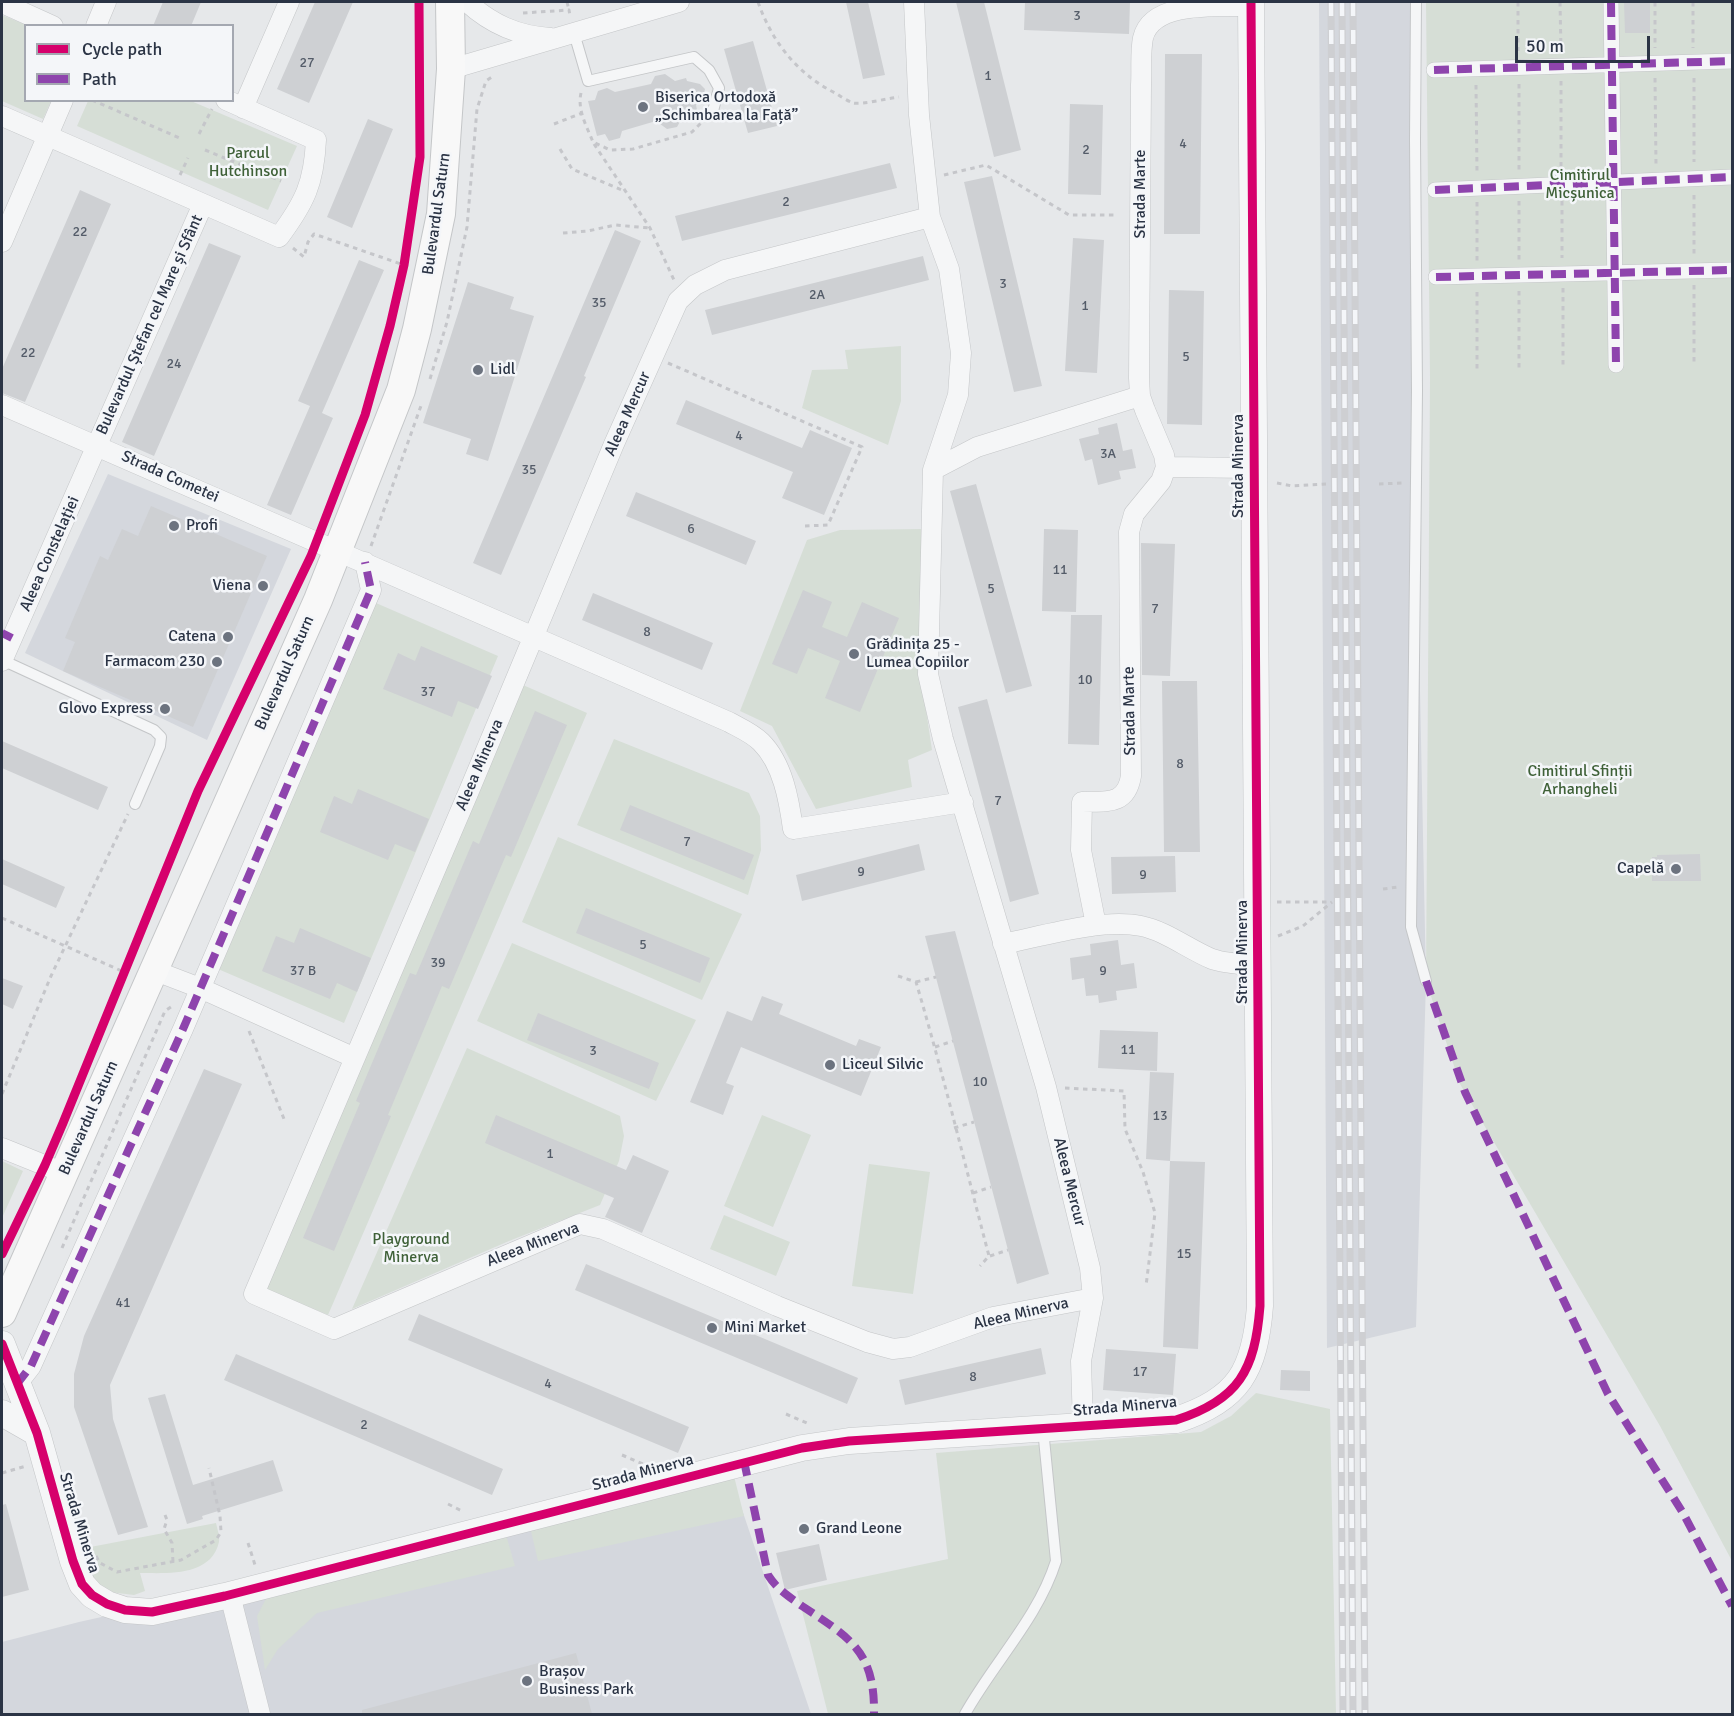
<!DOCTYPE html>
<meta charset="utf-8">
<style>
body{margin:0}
#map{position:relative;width:1734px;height:1716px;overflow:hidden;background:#e6e8ea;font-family:Signika,sans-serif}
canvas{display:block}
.frame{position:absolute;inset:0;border:3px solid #2b3445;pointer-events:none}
.legend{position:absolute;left:24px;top:24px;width:210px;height:78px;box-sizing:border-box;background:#f4f6f9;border:2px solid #a4a8b1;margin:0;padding:8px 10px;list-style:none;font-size:18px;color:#2b3445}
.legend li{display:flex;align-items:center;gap:12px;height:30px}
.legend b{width:30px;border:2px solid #a4a8b1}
.scale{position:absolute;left:1515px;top:36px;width:135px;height:27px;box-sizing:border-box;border:3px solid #2b3445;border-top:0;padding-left:8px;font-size:18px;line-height:21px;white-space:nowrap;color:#2b3445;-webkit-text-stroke:4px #f4f6f9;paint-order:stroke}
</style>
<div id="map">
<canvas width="1734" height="1716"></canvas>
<div class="frame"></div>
<ul class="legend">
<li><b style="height:8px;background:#d6006c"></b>Cycle path</li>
<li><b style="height:8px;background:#8e44ad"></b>Path</li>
</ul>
<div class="scale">50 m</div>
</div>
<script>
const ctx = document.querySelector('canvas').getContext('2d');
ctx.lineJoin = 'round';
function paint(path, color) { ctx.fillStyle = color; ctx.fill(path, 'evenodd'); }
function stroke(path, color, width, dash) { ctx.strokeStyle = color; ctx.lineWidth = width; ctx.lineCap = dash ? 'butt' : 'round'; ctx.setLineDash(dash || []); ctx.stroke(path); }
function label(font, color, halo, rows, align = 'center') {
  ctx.font = font + ' Signika,sans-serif'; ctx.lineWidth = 5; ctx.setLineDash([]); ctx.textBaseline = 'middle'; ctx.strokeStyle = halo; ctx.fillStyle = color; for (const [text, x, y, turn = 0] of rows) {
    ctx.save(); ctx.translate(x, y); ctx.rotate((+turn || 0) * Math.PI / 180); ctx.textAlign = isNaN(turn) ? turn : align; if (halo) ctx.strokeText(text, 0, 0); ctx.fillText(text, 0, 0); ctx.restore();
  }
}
paint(new Path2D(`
 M1319,2H1411V255L1426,981L1416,1327L1327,1348Z
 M108,474L291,549L207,740L25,653Z
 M731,1477L811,1714H2V1642L79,1622Z`), '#d4d7dd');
paint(new Path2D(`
 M1426,2H1732V1561L1660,1426L1460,1084L1426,981L1430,378Z
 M2,15L26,25V100L51,101L43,119L2,101Z
 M88,101H191L297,146L268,210L77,126Z
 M901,346V401L888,445L802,408L812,370L848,369L845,350Z
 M923,529L920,670L932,750L908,760L912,787L816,809L772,726L740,711L807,540L840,530Z
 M376,603L498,656L344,1023L218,969Z
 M523,685L587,713L328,1315L263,1288Z
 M614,739L749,793L760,816L761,850L748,895L577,825Z
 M558,837L742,914L702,1000L522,922Z
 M512,943L696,1020L656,1101L477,1021Z
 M467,1048L620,1116L624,1136L619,1161L600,1205L509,1241L352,1309Z
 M762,1115L811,1135L773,1227L724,1206Z
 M2,1161L23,1171L2,1218Z
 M869,1164L930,1172L913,1294L852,1286Z
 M724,1215L790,1242L776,1276L710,1249Z
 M1256,1393L1330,1409L1336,1714H828L797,1591L948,1559L936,1453L1201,1432L1231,1416Z
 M733,1472L744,1516L538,1561L530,1527Z
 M216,1523C217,1528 220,1536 219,1542C211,1577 167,1573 140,1573L145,1591L134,1595L101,1591L89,1580L80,1549Z
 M506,1535L515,1566L317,1613L278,1649L265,1670L257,1616L268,1595Z`), '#d6ded6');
paint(new Path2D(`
 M163,2H201L191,26H153Z
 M315,2H353L309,103L277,89Z
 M846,2H868L885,75L863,79Z
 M956,2H984L1021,150L994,157Z
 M1025,2H1130L1129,34L1024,30Z
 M1624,2H1650V33H1625Z
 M753,41L777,126L748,133L724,49Z
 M1165,54H1202L1200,234H1164Z
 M665,74L675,81L686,78L687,81L700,84L705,89L703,98L696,105L697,110L683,116L677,127L667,129L656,121L622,131L620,138L609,141L605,134L597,136L588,101L595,100L598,91L607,88L615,92L651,84L655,76Z
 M1070,104L1103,105L1101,195L1068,194Z
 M368,119L393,129L352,228L327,217Z
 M890,163L897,188L682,241L675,216Z
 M992,176L1042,386L1014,392L964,182Z
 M80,190L111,204L25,402L2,393V369Z
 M615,230L641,241L584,376L586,377L501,575L473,563Z
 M1073,238L1104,240L1097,373L1065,371Z
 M209,243L241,256L154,456L122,442Z
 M923,256L929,280L712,335L705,310Z
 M359,260L384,270L322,413L333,418L291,515L267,505L310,406L298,401Z
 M468,282L514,297L510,309L534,316L488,461L466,454L471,439L423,423Z
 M1169,290L1204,291L1202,425L1167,424Z
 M686,400L802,448L810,430L852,448L824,515L782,498L793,472L676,424Z
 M1117,423L1123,451L1132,449L1136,468L1119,471L1121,479L1098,485L1092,459L1085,461L1079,439L1099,434L1098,428Z
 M976,484L1032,686L1006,693L950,491Z
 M636,492L756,541L746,565L626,516Z
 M151,506L267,556L193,727L63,671L75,642L65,638L100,556L108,560L122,529L138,536Z
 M1044,529L1078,530L1076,612L1042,611Z
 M1141,543L1175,544L1170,676L1142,675Z
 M803,590L832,602L822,627L847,637L862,602L899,618L860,712L825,698L840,661L808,648L797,674L772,664Z
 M593,593L713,643L702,670L582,620Z
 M1071,615H1102L1099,745L1068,744Z
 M421,646L492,676L478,709L458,701L452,717L383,689L398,653L415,661Z
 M1162,681H1197L1200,852H1164Z
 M987,699L1039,894L1010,902L958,707Z
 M535,711L567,725L511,857L506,855L449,989L442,986L388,1115L391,1116L334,1251L303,1238L360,1103L356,1101L410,973L416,975L473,841L479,844Z
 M2,741L108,787L98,810L2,768Z
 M358,789L429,819L415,852L395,844L388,860L320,832L334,796L352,804Z
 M630,805L754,855L744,880L620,830Z
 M919,844L925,870L802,901L796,875Z
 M1700,854L1701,881H1652V857H1657V855Z
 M1175,856L1176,892L1112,894L1111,857Z
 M2,859L65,887L56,908L2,884Z
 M586,908L710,958L700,983L576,933Z
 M300,928L371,958L357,992L337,983L330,999L262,971L276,936L294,943Z
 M955,931L1049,1274L1017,1284L925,936Z
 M1118,940L1121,965L1134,963L1137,988L1116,991L1117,1000L1099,1003L1098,995L1086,996L1084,978L1072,980L1070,958L1091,955L1090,944Z
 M2,978L23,986L13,1009L2,1004Z
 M762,996L783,1004L779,1014L856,1046L859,1039L881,1047L861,1096L741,1047L726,1083L734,1086L723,1115L690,1102L727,1011L752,1021Z
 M538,1013L659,1063L649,1089L527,1040Z
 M1100,1030L1158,1032L1157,1071L1098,1068Z
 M204,1069L242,1084L110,1385L113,1419L148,1527L118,1535L74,1407V1374L84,1336Z
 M1150,1072L1174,1073L1170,1161L1146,1159Z
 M496,1115L626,1170L633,1155L669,1171L642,1233L605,1217L614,1198L485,1143Z
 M1170,1161L1205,1162L1198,1349L1163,1347Z
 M586,1264L858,1378L847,1404L575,1290Z
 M419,1314L689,1427L678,1453L408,1340Z
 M1041,1348L1046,1374L905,1405L899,1380Z
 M1106,1349L1176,1354L1173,1395L1103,1390Z
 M236,1354L503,1469L492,1495L224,1380Z
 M1281,1370L1310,1371V1391L1280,1390Z
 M165,1394L193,1485L273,1460L283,1491L202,1516L203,1519L187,1524L148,1398Z
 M6,1504L29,1590L2,1597V1505Z
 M819,1544L827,1580L785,1590L776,1553Z
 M576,1653L592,1714H362V1710Z`), '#ced0d3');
const service = new Path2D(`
 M1416,2L1415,140L1417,391L1411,927L1426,981
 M574,33L588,81L694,57L709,70L719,88L713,111
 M2,660L154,730L161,737L160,746L135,804
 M965,1714C994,1662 1038,1618 1056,1561L1043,1429`);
const pedestrian = new Path2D(`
 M1611,2L1616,365
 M1434,70L1732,61
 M1435,190L1732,177
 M1436,277L1732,270`);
const minor = new Path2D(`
 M467,2C491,24 517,36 551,38
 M914,2L919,115L930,217L949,269L961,353L958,395L933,470L928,674L943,739L1046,1087L1090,1268L1093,1298L1081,1361L1083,1426
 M2,3L53,26
 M96,26L106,2
 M451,69L679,2
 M243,108L289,2
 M2,116L279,237C305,202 314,183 316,140L226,100
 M930,217L725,270L695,285L678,301L614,444L469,791L254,1294L334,1329L580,1224L603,1229L777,1306L867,1342L893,1349L910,1347L993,1317L1093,1298
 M2,242L63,100
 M2,405L729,722C740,728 752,733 761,742C783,764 789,800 793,829L963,802
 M1166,467L1254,468
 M933,470L977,447L1140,396
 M2,661L203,204
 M1096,925L1081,850L1082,802C1106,801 1126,806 1131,776L1129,532L1134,514L1161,481L1166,467L1164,455L1145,410L1140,396L1139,378L1141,85C1142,70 1140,52 1143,38C1152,0 1219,7 1251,6
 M1003,944C1043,936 1102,918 1141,926C1166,931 1188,949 1212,959C1226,964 1243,964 1258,965
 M153,970L200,988L355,1058
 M2,1148L64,1173
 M17,1384L31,1366L183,1029L371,590L365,562
 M230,1595L260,1714`);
const tertiary = new Path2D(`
 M2,1344L37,1433L73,1561L82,1584L92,1595L107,1604L125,1610L152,1612L225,1596L802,1448L849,1441L1176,1420C1239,1400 1255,1370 1260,1306L1251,2
 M2,1413L37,1433`);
const secondary = new Path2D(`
 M2,1313L318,600L401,390L417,329L441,214L451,69L450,2`);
stroke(service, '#c4c6c8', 12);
stroke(pedestrian, '#c4c6c8', 16);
stroke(minor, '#c4c6c8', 21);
stroke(tertiary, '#c4c6c8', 27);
stroke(secondary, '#c4c6c8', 30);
stroke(new Path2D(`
 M567,2L569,10
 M758,2C772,42 798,75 837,94C841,97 848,101 853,103C863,105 888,98 899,97
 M1518,2V51
 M1560,2L1561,51
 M1655,2V48
 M1693,2V48
 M523,13L569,10L570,16
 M1655,78L1656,165
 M1694,78V162
 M1561,81V168
 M1519,84V171
 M1476,85L1477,172
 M581,93C577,110 587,127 593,142L610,150L633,149L692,132L703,121
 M92,100L182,139
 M554,124L582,113
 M199,134L212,109
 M594,144L650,228L674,280
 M560,149L572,169L624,191
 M205,150L281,181
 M180,175L188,158
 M944,175L986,165L1069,215H1115
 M1694,195V255
 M1519,201V261
 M1562,201V258
 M1477,202V262
 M563,233L588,231L615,225L650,228
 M293,248L304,257L308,242L314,234L404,265
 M1694,285V363
 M1563,288V367
 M1519,291V368
 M1477,292V369
 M668,363L862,447L828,525L805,526
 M430,379L447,322L467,227L477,109L486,81L492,77
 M1277,483L1292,486L1326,484
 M1379,484L1402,483
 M371,546L422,403
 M1383,889L1398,887
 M1277,902H1330
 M2,918L124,972
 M1278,936L1303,926L1332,902
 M898,976L916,982C943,1073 965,1165 989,1256L980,1266
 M916,982L936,977
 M249,1031L284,1119
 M935,1047L953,1041
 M1065,1088L1124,1091L1125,1129L1143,1172L1155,1213L1146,1286
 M2,1094L51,976L128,814
 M954,1128L974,1122
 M973,1193L991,1187
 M62,1248L165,1011L171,1007
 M990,1256L1008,1250
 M786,1414L809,1424
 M622,1455L648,1466
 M2,1473L26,1466
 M448,1504L464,1512
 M165,1515L167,1520L164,1529L172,1543L173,1562
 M248,1543L256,1568
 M96,1556L100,1563L117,1572L181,1560L216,1540L221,1532L220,1516L209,1468`), '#c5c6ca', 3, [4.5, 4.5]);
stroke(service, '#f5f6f7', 10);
stroke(pedestrian, '#f5f6f7', 15);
stroke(minor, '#f5f6f7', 20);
stroke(tertiary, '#f5f6f7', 26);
stroke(secondary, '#f8f8f8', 28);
const rail = new Path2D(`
 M1331,2L1343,1714
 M1342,2L1353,1714
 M1353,2L1365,1714`);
stroke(rail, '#cecfd2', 7);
stroke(rail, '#f4f6f9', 4.5, [14]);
stroke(new Path2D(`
 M1611,2L1616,365
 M1434,70L1732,61
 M1435,190L1732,177
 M1436,277L1732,270
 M2,633L12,638
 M1426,981L1465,1092L1608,1394L1683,1513L1732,1606
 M17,1384L31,1366L183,1029L371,590L365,562
 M744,1461L768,1575C777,1589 788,1596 802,1606C850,1638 875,1651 874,1714`), '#8e44ad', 8, [15, 8]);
stroke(new Path2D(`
 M2,1254L45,1165L63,1123L198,791L311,556L365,415L390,326L404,265L420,157L419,2
 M2,1344L37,1433L73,1561L82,1584L92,1595L107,1604L125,1610L152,1612L225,1596L802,1448L849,1441L1176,1420C1239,1400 1255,1370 1260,1306L1251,2`), '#d6006c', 9);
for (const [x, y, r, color] of [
 [643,107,6,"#6c737f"],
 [478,370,6,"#6c737f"],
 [174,526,6,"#6c737f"],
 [263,586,6,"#6c737f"],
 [228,637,6,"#6c737f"],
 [854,654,6,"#6c737f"],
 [217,662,6,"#6c737f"],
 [165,709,6,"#6c737f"],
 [1676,869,6,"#6c737f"],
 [830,1065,6,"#6c737f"],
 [712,1328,6,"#6c737f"],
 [804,1529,6,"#6c737f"],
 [527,1681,6,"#6c737f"]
]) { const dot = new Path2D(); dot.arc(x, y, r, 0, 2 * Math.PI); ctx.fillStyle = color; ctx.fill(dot); stroke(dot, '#f4f6f9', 2); }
label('14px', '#545c69', null, [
 ["3",1077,16],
 ["27",307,63],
 ["1",988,76],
 ["4",1183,144],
 ["2",1086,150],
 ["2",786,202],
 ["22",80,232],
 ["3",1003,284],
 ["2A",817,295],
 ["35",599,303],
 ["1",1085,306],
 ["22",28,353],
 ["5",1186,357],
 ["24",174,364],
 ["4",739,436],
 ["3A",1108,454],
 ["35",529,470],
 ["6",691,529],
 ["11",1060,570],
 ["5",991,589],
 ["7",1155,609],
 ["8",647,632],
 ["10",1085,680],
 ["37",428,692],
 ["8",1180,764],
 ["7",998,801],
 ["7",687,842],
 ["9",861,872],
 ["9",1143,875],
 ["5",643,945],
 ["39",438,963],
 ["37 B",303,971],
 ["9",1103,971],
 ["11",1128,1050],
 ["3",593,1051],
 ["10",980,1082],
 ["13",1160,1116],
 ["1",550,1154],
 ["15",1184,1254],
 ["41",123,1303],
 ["17",1140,1372],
 ["8",973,1377],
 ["4",548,1384],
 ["2",364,1425]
]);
label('16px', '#2b3445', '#f4f6f9', [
 ["Biserica Ortodoxă",655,98],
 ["„Schimbarea la Față”",655,116],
 ["Lidl",490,370],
 ["Profi",186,526],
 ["Viena",251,586,"right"],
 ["Catena",216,637,"right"],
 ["Grădinița 25 -",866,645],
 ["Lumea Copiilor",866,663],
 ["Farmacom 230",205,662,"right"],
 ["Glovo Express",153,709,"right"],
 ["Capelă",1664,869,"right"],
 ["Liceul Silvic",842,1065],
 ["Mini Market",724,1328],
 ["Grand Leone",816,1529],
 ["Brașov",539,1672],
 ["Business Park",539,1690]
], 'left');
label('16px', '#3f6138', '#f4f6f9', [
 ["Parcul",248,154],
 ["Hutchinson",248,172],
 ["Cimitirul",1580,176],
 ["Micșunica",1580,194],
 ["Cimitirul Sfinții",1580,772],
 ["Arhangheli",1580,790],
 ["Playground",411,1240],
 ["Minerva",411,1258]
]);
label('16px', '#2b3445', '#f4f6f9', [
 ["Strada Marte",1141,194,-90],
 ["Bulevardul Saturn",437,214,-82],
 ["Bulevardul Ștefan cel Mare și Sfânt",150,325,-66],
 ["Aleea Mercur",628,414,-66],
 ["Strada Minerva",1239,466,-90],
 ["Strada Cometei",170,477,24],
 ["Aleea Constelației",50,554,-66],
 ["Bulevardul Saturn",285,673,-66],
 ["Strada Marte",1130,711,-91],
 ["Aleea Minerva",480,765,-67],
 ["Strada Minerva",1243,952,-90],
 ["Bulevardul Saturn",89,1118,-66],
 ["Aleea Mercur",1069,1182,76],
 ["Aleea Minerva",533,1245,-21],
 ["Aleea Minerva",1021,1314,-13],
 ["Strada Minerva",1125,1407,-5],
 ["Strada Minerva",643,1473,-15],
 ["Strada Minerva",79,1523,73]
]);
</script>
